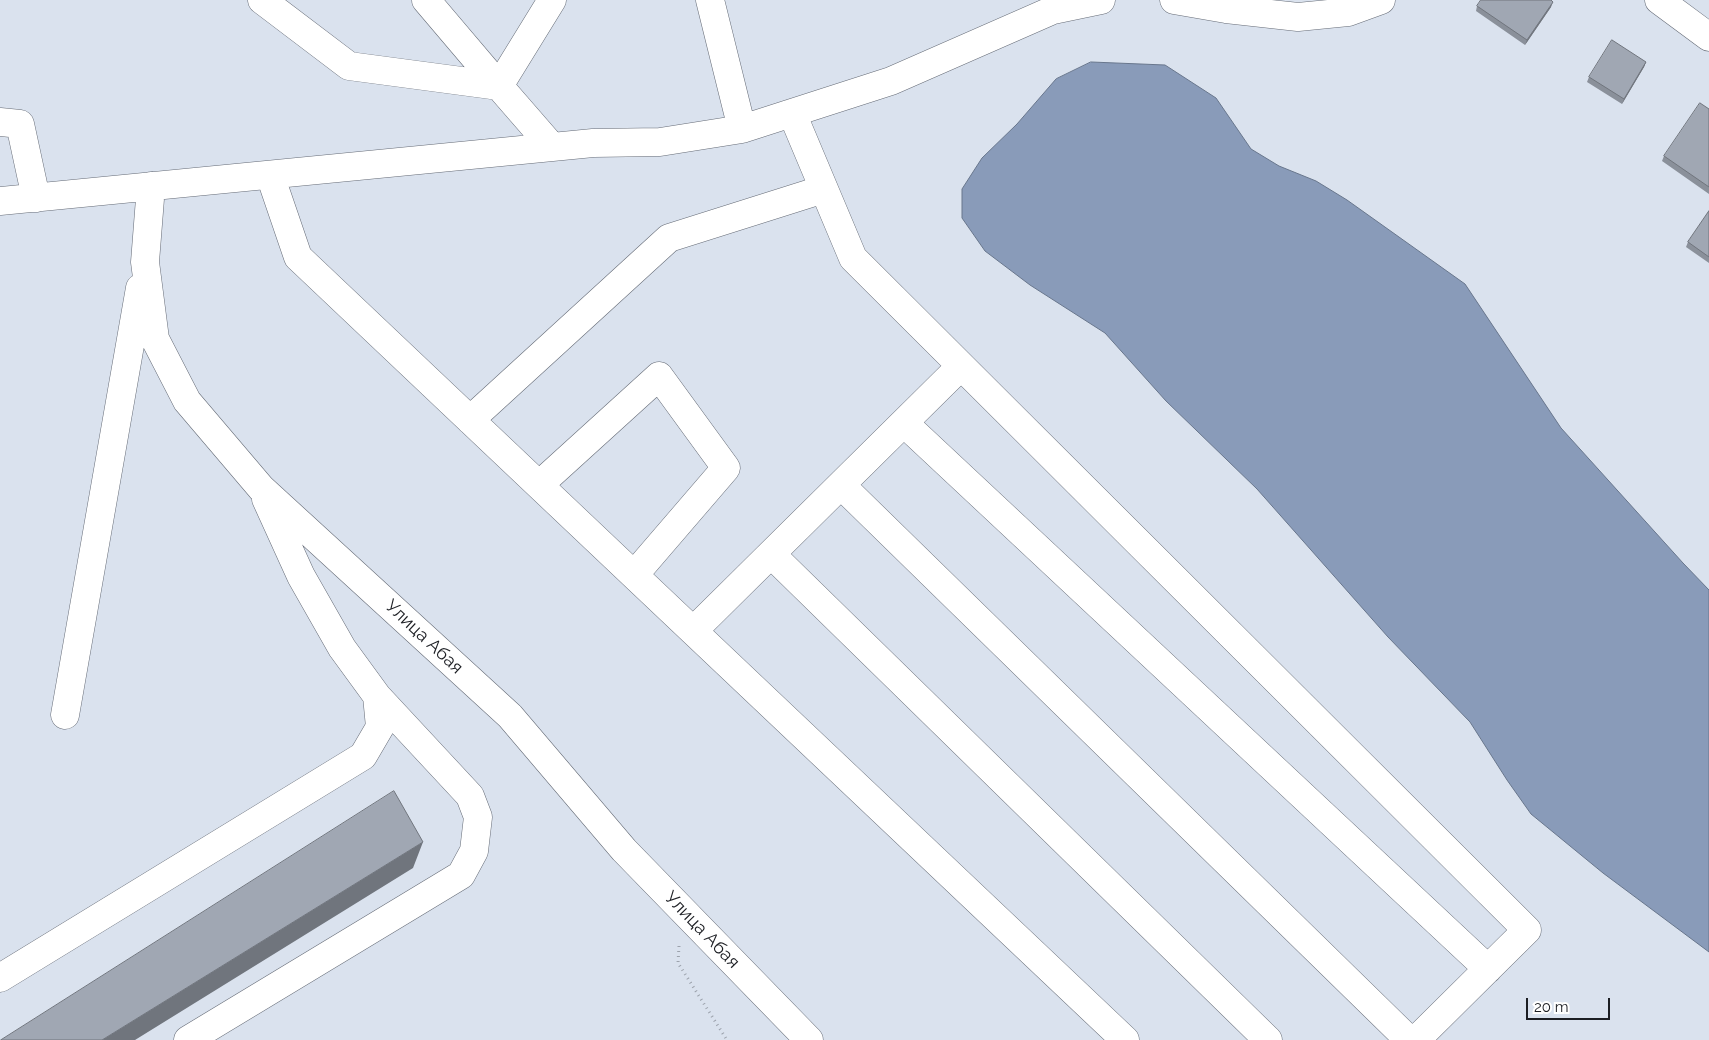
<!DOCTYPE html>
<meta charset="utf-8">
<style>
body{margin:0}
#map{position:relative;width:1709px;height:1040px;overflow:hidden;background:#dae2ee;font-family:Raleway,sans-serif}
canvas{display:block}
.scale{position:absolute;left:1526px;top:998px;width:84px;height:22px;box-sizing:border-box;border:2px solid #1c1e23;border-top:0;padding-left:6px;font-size:15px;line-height:18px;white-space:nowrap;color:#1c1e23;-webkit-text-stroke:4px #fff;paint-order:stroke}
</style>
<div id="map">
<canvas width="1709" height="1040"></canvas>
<div class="scale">20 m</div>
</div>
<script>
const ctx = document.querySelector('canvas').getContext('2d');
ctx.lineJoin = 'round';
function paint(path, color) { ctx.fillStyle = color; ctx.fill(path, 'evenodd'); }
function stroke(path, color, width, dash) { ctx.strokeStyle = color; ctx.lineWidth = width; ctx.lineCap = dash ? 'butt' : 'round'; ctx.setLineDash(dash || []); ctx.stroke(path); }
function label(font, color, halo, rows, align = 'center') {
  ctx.font = font + ' Raleway,sans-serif'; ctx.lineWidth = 4; ctx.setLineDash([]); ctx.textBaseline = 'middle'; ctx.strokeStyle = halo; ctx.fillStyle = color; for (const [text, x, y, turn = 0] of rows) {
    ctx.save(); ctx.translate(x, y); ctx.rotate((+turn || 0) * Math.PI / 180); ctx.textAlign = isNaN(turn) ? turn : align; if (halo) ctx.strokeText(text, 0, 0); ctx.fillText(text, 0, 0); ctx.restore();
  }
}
const water = new Path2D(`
 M1091,62L1165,65L1216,98L1251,149L1279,166L1316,181L1347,200L1465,284L1561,428L1683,563L1709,590V952L1603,873L1531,814L1507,780L1470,722L1388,637L1257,489L1166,401L1105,333L1030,285L985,251L962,218V189L982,158L1017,124L1056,79Z`);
paint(water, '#899bb9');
stroke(water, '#68768c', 1);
const minor = new Path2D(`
 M262,0L349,66L499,86L552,147
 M426,0L499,86L552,0
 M710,0L742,129
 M1174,0L1226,9L1298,17L1348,12L1381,0
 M1659,0L1709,37
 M792,113L853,258L1527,930L1416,1040
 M0,122L20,124L36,198
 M270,175L298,257L1125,1040
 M151,186L145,262L155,339L187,401L261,488L510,716L624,850L809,1040
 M0,201L593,143L660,142L742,129L891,81L1053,10L1101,0
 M470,420L669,238L824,189
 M904,423L1488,969
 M539,485L659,376L726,468L634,575
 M841,485L1409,1040
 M771,554L1268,1040
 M693,631L961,366
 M65,715L140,288
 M0,978L363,756L380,727L377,696L342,648L301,576L266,499
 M188,1040L461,875L474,851L478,817L470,796L377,696`);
stroke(minor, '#656b76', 29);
stroke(new Path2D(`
 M679,946L678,963L727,1040`), '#9ca2ac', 3, [1, 4]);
stroke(minor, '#fff', 28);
paint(new Path2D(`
 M1477,6L1551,7L1525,45L1476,11Z
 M1646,62L1644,67L1622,104L1587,82L1589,77Z
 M1709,109V194L1662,161L1664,156Z
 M1709,211V263L1686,247L1688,242Z`), '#8a909a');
paint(new Path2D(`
 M1553,2L1551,7L1525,45L1527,40Z
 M1646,62L1644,67L1622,104L1624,99Z
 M423,842L413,868L135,1040H102Z`), '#70757d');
const building = new Path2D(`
 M1481,0H1551L1553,2L1527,40L1477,6Z
 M1612,40L1646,62L1624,99L1589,77Z
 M1700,103L1709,109V187L1664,156Z
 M1709,211V257L1688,242Z
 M394,791L423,842L102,1040H1Z`);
paint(building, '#a0a7b3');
stroke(building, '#70757d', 1);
label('18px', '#1c1e23', '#fff', [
 ["Улица Абая",424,637,43],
 ["Улица Абая",702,930,46]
]);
</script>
